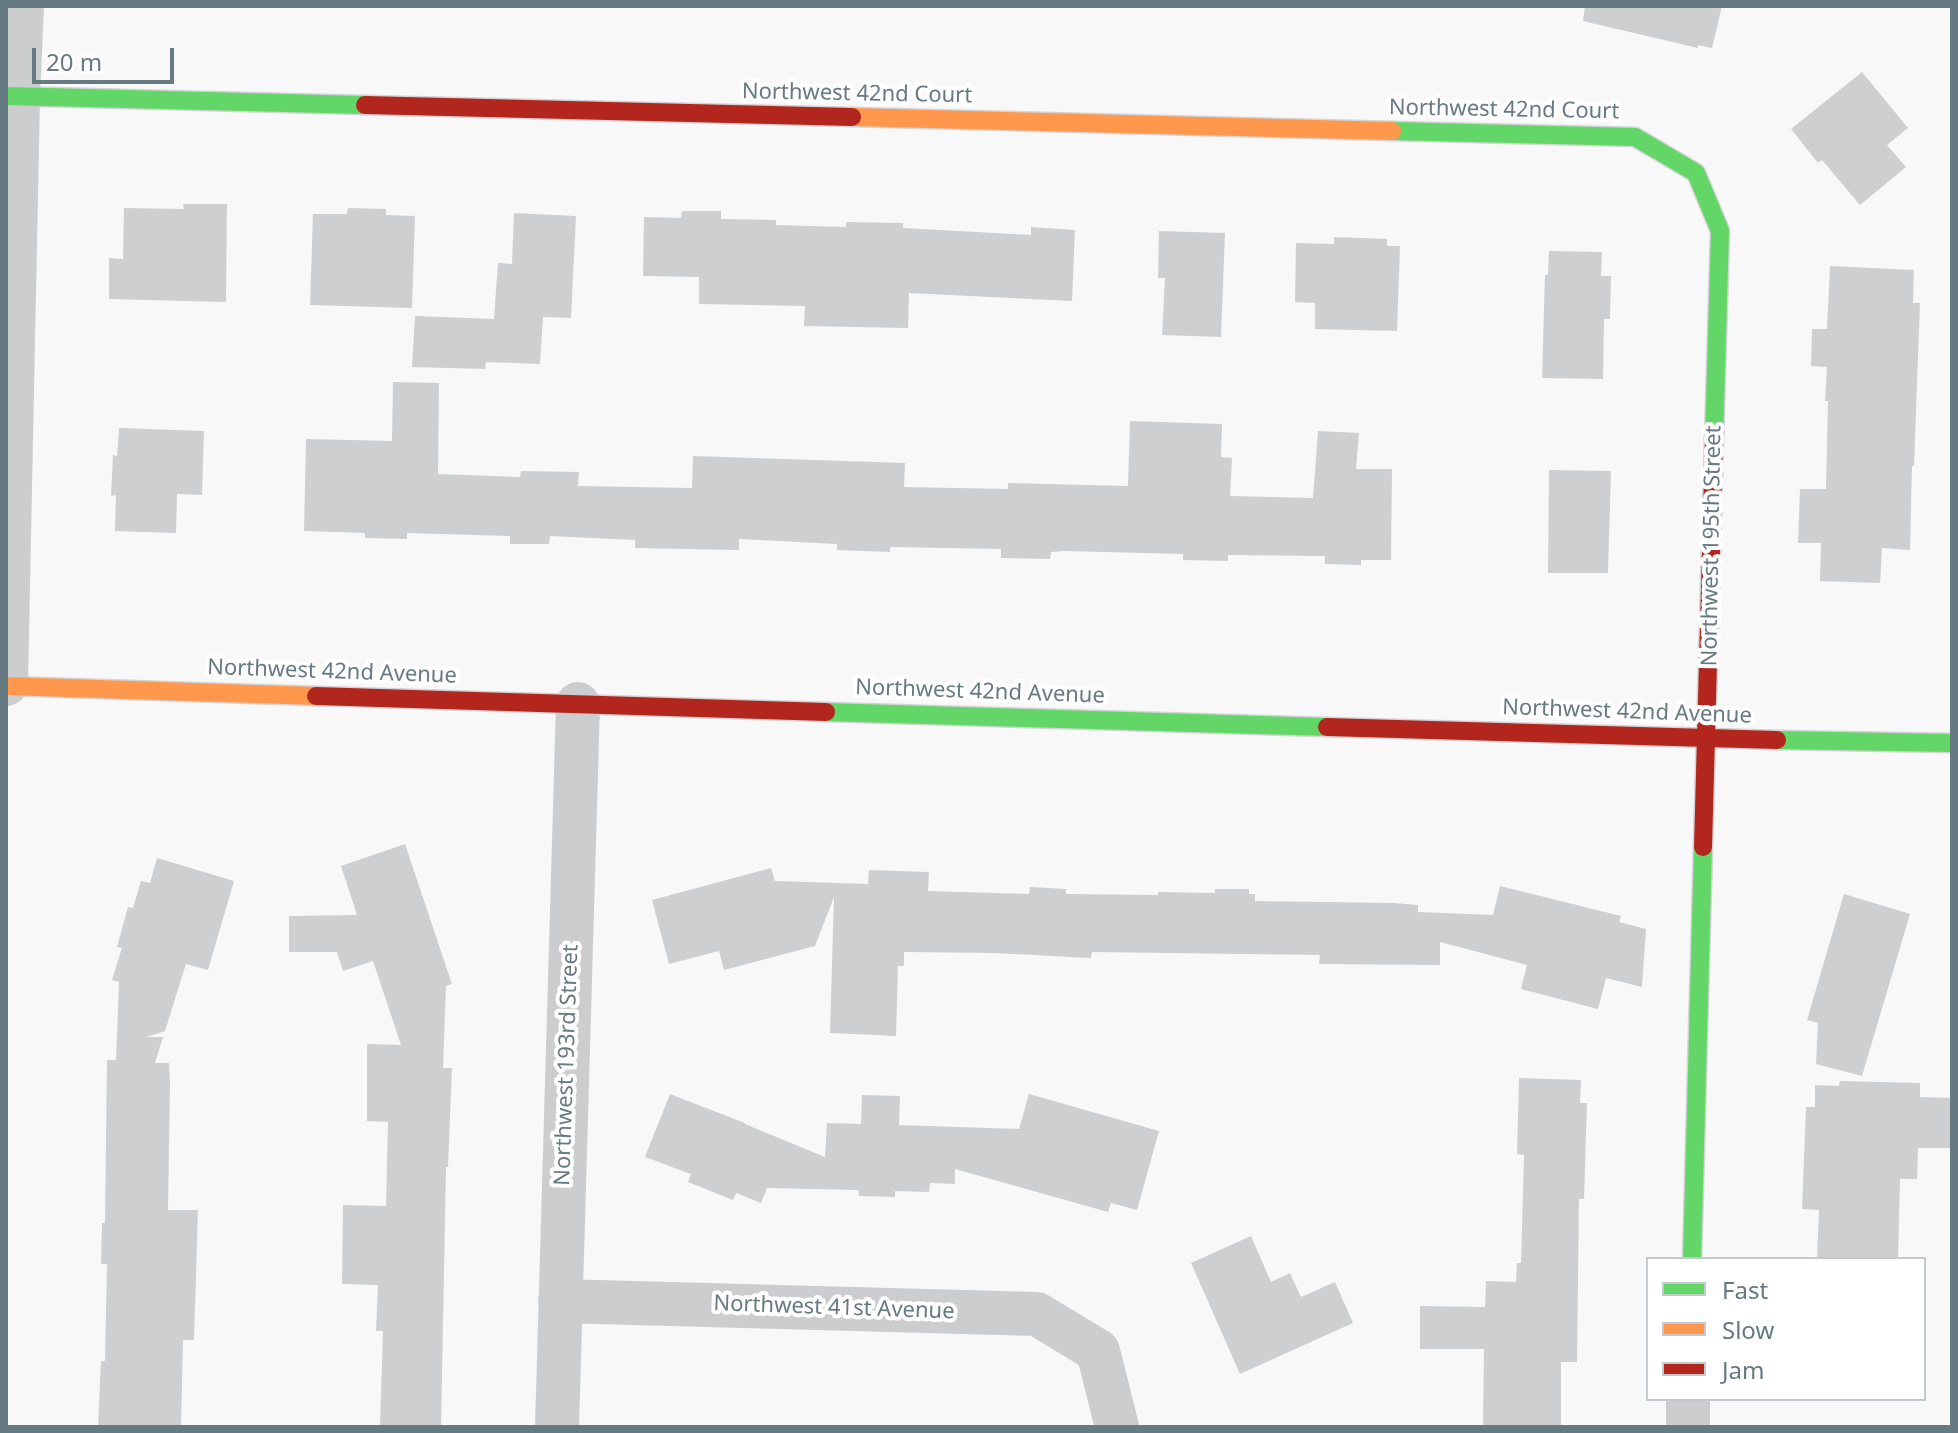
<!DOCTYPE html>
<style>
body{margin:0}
#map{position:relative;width:1958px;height:1433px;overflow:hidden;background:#f8f8f8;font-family:"Noto Sans",sans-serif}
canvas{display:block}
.frame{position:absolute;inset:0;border:8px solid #667a81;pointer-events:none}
.legend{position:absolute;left:1646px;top:1257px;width:280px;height:144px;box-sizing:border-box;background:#fff;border:2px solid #c2cacd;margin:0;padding:10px 14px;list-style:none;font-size:24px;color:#667a81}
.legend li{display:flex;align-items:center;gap:16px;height:40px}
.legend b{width:40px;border:2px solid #c2cacd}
.scale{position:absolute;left:32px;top:48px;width:142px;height:36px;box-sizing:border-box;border:4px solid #667a81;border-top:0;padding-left:10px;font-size:24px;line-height:28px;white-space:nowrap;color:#667a81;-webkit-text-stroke:6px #fff;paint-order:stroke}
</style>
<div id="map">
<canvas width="1958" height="1433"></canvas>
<div class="frame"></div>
<ul class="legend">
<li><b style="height:10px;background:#63d668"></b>Fast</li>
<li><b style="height:10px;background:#ff974d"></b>Slow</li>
<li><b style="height:10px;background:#b3261e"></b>Jam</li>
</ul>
<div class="scale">20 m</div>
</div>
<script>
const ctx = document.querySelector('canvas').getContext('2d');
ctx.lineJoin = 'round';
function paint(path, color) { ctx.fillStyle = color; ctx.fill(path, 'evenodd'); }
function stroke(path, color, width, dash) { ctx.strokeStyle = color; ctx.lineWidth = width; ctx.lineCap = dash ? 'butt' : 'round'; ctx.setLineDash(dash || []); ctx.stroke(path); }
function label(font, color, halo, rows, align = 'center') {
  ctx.font = font + ' "Noto Sans",sans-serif'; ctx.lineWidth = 8; ctx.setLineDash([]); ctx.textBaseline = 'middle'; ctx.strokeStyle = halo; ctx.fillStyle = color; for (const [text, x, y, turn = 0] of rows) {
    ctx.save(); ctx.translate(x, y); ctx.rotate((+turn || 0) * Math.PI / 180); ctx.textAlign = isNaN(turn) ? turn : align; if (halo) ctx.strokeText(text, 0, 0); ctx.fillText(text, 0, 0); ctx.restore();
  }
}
paint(new Path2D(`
 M1585,6H1722L1712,48L1698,45V48L1583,21Z
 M1862,72L1908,128L1887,145L1906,167L1860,205L1822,160L1818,163L1791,129Z
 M183,204H227L226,302L109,299V258L123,259L124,208L184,209Z
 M348,208L386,209V215L415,216L412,308L310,305L313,214H347Z
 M682,211H721V219L776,220V225L846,227V222L903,223V228L1031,235V227L1075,230L1072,301L909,293L908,328L804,326L805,306L699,304V277L643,276L644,217L681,218Z
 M514,213L576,216L571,318L543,317L540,364L486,362L485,369L412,367L415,316L494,319L498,263L512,264Z
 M1159,231L1225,233L1221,337L1162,335L1165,278H1158Z
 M1334,237L1387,239V246H1400L1397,331L1315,329V303L1295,302L1296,243L1334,244Z
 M1549,251L1602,252L1601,276H1611L1610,319H1604L1603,379L1542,378L1545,275H1548Z
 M1830,266L1914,270L1913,303H1920L1914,466H1912L1910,550L1882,548L1880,583L1820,581L1821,543H1798L1800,489H1826L1828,401H1825L1827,367L1811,366L1812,329H1827Z
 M393,382L439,383L438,474L520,477L521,471L579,472L578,486L692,488L693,456L905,463L904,487L1008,489V483L1128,486L1130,421L1222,424L1221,457L1232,458L1230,496L1313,498L1318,431L1359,433L1356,469H1392L1391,560H1361V565L1325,564V556L1228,555V561L1183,560V554L1065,551L1051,552L1050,559L1001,558V549L890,547V552L837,550V544L739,539V550L635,548V540L550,536L549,544H510V536L407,533V539L365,538V533L304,531L306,439L392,441Z
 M119,428L204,431L202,495L177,494L176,533L115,531L116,495L111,496L113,455L117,456Z
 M1549,470L1611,471L1608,573H1548Z
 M405,844L452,984L446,986L443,1068H452L448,1167H446L441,1427H380L383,1331H376L378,1285L342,1284L343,1205L386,1206L388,1122L367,1121V1044L401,1045L373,961L343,971L337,952H289V916L357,915L341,866Z
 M157,858L234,881L208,970L186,964L165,1031L147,1037H163L155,1063H169L170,1084L168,1210H198L194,1340H183L181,1427H98L101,1361H105L107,1264H101L102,1223H105L107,1060H116L119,982L112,980L122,948L117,947L128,907L133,908L141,881L150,883Z
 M771,868L775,881L868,884L869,870L929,872L928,891L1029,894L1030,887L1066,889V894L1158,895V892L1215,893V889H1249V894H1255V901L1394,903L1418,905V912L1493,915L1500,886L1621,916L1619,922L1646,929L1642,987L1606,978L1598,1009L1521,989L1527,965L1440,942V965L1319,964L1320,955L1092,952L1091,958L994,953L904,952V966H898L896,1036L830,1033L834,897L815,946L724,970L719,951L669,964L652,900Z
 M1844,894L1910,914L1862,1076L1816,1064L1818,1023L1807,1020Z
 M1519,1078L1581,1080L1580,1103H1587L1584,1199H1579L1577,1362H1561V1427H1483L1484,1349H1420V1306L1485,1307L1486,1281L1516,1282L1517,1263H1521L1524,1155L1517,1154Z
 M1840,1081L1920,1083V1097L1952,1098V1148H1918L1917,1179H1900L1898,1259H1817L1819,1210L1802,1209L1806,1107H1815V1085L1839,1086Z
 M670,1094L745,1123V1124L825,1157L827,1123L861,1124L862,1095L900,1096L899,1125L1019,1129L1029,1094L1159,1131L1137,1210L1111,1203L1108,1212L955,1169V1184L930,1183L929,1192L895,1191V1197L859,1196L858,1190L767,1188L761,1203L736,1193L733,1200L688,1182L691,1174L645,1157Z
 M1251,1236L1271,1282L1290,1273L1301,1297L1335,1282L1353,1323L1240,1374L1191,1263Z`), '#cdcfd0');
const fast = new Path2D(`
 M6,96L365,105
 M1392,131L1635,137L1696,173L1720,231L1714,440
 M826,712L1327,727
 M1777,740L1952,743
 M1692,1259L1703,847`);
const slow = new Path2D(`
 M852,117L1392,131
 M6,686L316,696`);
const jam = new Path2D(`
 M365,105L852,117
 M316,696L826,712
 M1327,727L1777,740
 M1703,847L1714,440`);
stroke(fast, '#d3d4d5', 21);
stroke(slow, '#d3d4d5', 21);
stroke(jam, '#d3d4d5', 21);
stroke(new Path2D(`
 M6,684L18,97L22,6
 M560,1301L1037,1314L1098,1351L1117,1427
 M557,1427L578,704
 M1688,1427V1399`), '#cbcdce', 44);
stroke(fast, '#63d668', 18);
stroke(slow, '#ff974d', 18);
stroke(jam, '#b3261e', 18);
label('22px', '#667a81', '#fff', [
 ["Northwest 42nd Court",857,94,1],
 ["Northwest 42nd Court",1504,110,1],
 ["Northwest 195th Street",1712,546,-89],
 ["Northwest 42nd Avenue",332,672,2],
 ["Northwest 42nd Avenue",980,692,2],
 ["Northwest 42nd Avenue",1627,712,2],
 ["Northwest 193rd Street",567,1065,-88],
 ["Northwest 41st Avenue",834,1308,2]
]);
</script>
